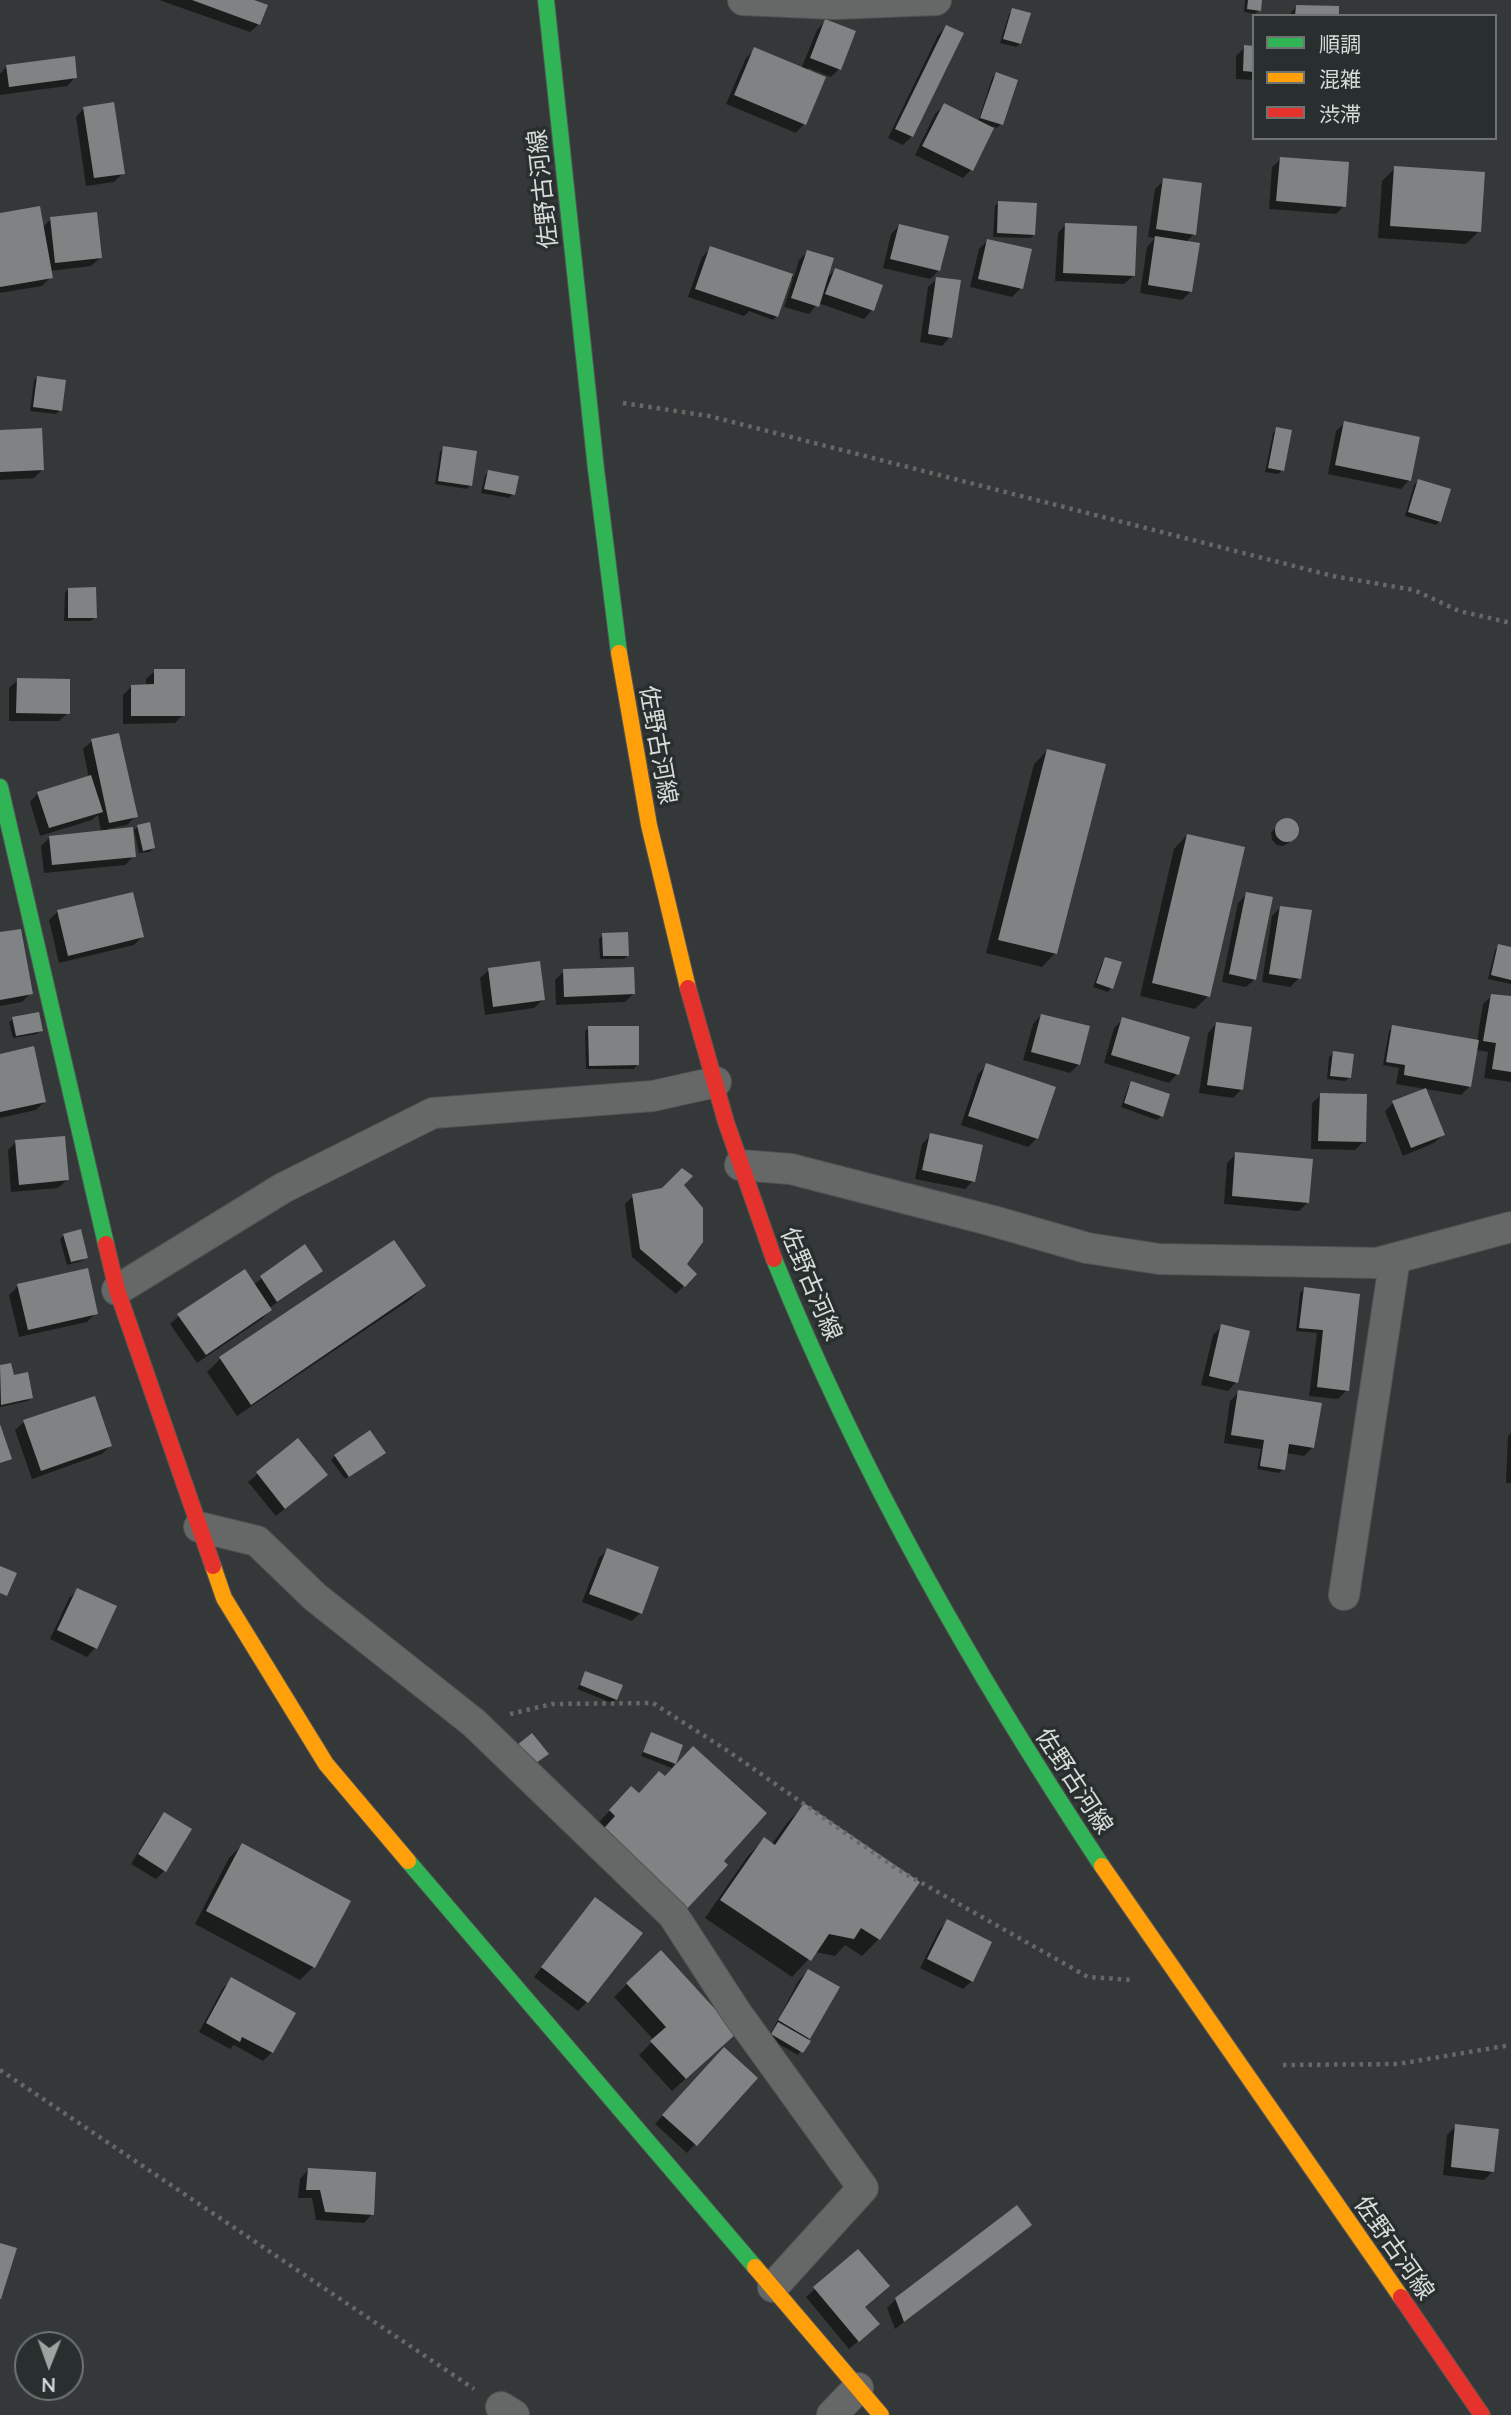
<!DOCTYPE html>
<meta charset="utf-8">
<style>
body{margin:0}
#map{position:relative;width:1511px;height:2415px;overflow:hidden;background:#343838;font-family:Lato,"Noto Sans JP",sans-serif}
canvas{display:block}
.legend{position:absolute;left:1252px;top:14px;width:245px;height:126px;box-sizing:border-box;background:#292f2e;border:2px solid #6f7473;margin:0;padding:9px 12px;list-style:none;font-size:21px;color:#d7dbda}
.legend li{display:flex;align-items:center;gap:14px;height:35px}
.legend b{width:35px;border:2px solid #6f7473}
.north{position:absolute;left:14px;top:2331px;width:70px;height:70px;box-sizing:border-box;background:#292f2e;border:2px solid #6f7473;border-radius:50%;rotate:181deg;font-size:19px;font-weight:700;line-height:28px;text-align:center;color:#d7dbda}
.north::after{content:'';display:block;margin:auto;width:24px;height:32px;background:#9ea2a1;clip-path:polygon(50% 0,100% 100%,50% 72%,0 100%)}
</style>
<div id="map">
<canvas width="1511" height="2415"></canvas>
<ul class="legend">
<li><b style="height:9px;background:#30b455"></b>順調</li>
<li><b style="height:9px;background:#ff9f0a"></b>混雑</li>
<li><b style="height:9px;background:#e5322d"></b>渋滞</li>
</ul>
<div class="north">N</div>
</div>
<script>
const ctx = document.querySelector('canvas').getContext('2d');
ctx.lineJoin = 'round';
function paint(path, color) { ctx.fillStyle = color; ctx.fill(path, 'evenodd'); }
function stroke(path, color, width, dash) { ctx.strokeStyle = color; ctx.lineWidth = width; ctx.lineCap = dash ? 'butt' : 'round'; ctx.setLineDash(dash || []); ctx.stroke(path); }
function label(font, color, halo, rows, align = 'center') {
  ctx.font = font + ' Lato,"Noto Sans JP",sans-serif'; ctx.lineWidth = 7; ctx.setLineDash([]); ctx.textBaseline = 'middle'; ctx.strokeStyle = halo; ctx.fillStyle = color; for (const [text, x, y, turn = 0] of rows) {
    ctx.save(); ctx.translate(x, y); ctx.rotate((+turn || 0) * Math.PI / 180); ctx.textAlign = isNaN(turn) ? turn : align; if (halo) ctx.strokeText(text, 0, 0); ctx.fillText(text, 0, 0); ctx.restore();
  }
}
paint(new Path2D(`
 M159,0H249L259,24L250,32Z
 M1245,0H1260L1259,10L1255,14L1244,12Z
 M1296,7L1337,16H1288Z
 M1013,10L1020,44L1016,47L1000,43L1009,14Z
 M825,21L839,69L831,77L808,68L804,124L796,133L726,104L746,58L755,49L801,69L817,30Z
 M946,27L912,136L903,145L888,138L938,35Z
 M1245,47H1254V80L1236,79V56Z
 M6,67L76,77L67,86L0,95V74Z
 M996,74L1001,124L997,128L993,126L971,170L963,178L915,155L935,114L944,105L978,122L992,78Z
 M84,108L123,173L114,182L86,186L76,117Z
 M1448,138H1477L1475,140Z
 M1281,159L1344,206L1336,214L1269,209L1272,167Z
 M1395,168L1479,231L1466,244L1378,238L1382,181Z
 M1164,180L1194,234L1185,243L1191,291L1182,300L1140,293L1147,247L1155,238L1148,237L1155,189Z
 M999,202L1034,235L1030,238L993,237L995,206Z
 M0,215L42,228L51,219L100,258L91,266L50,271L51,277L42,286L0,293Z
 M1066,224L1133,276L1124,284L1055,281L1058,233Z
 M899,226L939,270L930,279L883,268L891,234Z
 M988,240L1021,288L1012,297L970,287L979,249Z
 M711,248L794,277L799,260L807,252L825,280L835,270L872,310L864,319L818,303L809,314L784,307L793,279L790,278L777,316L773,320L749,311L744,316L688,297L702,257Z
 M937,279L950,337L942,346L920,342L928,287Z
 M37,377L60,410L56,414L30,411L34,381Z
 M1345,423L1409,480L1401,489L1328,474L1336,431Z
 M1277,429L1282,470L1278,474L1265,472L1273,433Z
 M0,431L42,470L34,478L0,480Z
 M444,448L470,485L467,489L435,484L440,452Z
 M488,472L513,494L509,498L481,493L485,476Z
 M1418,481L1439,521L1436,525L1405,516L1414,485Z
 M68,589L95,617L91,621H64L65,593Z
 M155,671L183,715L175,723L123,724V695L132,686H146V679Z
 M18,680L68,713L59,721H9V688Z
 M92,741L136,816L127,825L108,829L134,856L125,865L44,873L41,846L50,837L101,832L98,815L92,820L40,836L30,802L38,793L89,778L83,749Z
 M1047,751L1055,953L1042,967L986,953L1034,764Z
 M1285,819L1292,820L1297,825L1298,832L1290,842L1283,846L1277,845L1272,840L1271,833L1279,822Z
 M138,827L153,848L150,852L139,853L134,830Z
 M1187,835L1208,996L1195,1009L1140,996L1174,849Z
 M1247,894L1255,979L1246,987L1222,982L1238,903Z
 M1281,907L1299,978L1290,987L1262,982L1272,916Z
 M58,911L142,937L134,945L59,963L49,920Z
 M0,934L31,993L22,1002L0,1006Z
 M603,935L628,955L624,959H600L599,939Z
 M1499,946L1511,949V984L1488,979L1495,950Z
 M1106,959L1111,988L1108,992L1093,987L1102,963Z
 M489,970L543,1000L534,1008L485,1015L480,978Z
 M564,971L634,993L625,1002L556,1005L555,980Z
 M1492,996L1511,998V1082L1484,1078L1488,1052L1476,1050L1470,1086L1461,1095L1396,1084L1399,1068L1383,1065L1389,1031L1393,1027L1477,1041L1483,1004Z
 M1041,1015L1079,1064L1070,1073L1023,1060L1033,1024Z
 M13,1019L41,1030L37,1034L13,1038L9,1022Z
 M1123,1019L1177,1074L1169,1083L1104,1063L1114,1028Z
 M1216,1024L1242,1089L1233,1098L1199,1093L1208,1033Z
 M589,1028L637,1065L634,1069H586L585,1031Z
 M1333,1053L1349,1078L1345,1081L1327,1079L1329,1057Z
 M0,1055L45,1101L36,1110L0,1118Z
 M987,1065L1037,1138L1028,1147L961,1125L978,1074Z
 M1132,1083L1161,1116L1157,1120L1121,1107L1128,1087Z
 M1321,1095L1364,1141L1355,1150L1311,1149L1312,1103Z
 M1393,1103L1443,1135L1434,1143L1403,1156L1385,1111Z
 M931,1135L973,1181L965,1189L915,1179L922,1144Z
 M16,1142L67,1180L58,1188L11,1192L8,1150Z
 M1236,1154L1308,1202L1299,1211L1224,1204L1227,1163Z
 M682,1185L685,1265L695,1274L676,1294L632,1257L625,1204L633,1196Z
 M64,1235L86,1257L82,1261L67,1265L60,1239Z
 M393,1242L424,1286L411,1299L237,1416L207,1372L220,1359Z
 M305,1247L321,1271L312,1279L269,1308L270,1310L262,1319L197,1363L170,1324L179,1316L253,1285Z
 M18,1286L96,1313L87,1322L19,1337L9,1295Z
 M1304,1289L1358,1296L1347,1390L1338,1399L1309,1396L1317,1333L1296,1331L1300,1293Z
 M1222,1326L1236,1382L1228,1391L1201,1385L1213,1335Z
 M10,1365L12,1377L31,1397L28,1401L0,1407V1367Z
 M1239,1392L1313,1447L1304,1456L1286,1453L1283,1469L1279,1473L1257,1469L1261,1449L1224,1443L1230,1401Z
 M94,1398L110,1446L102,1454L32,1479L15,1430L24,1422Z
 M1511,1433V1483H1506L1508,1436Z
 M298,1440L317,1483L276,1516L248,1482Z
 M335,1456H380L345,1479L331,1460Z
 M607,1550L640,1613L632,1621L582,1602L599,1558Z
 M78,1590L114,1607L95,1648L87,1657L50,1639L69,1598Z
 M586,1673L616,1699L612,1703L577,1689Z
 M651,1734L681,1746L672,1768L641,1756Z
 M638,1795L721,1861L682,1912L597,1824L618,1802Z
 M804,1805L879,1939L862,1956L845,1945L835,1956L815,1952L792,1977L705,1918L747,1857L764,1839L772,1844L787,1823Z
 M164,1814V1871L156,1879L131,1864L156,1823Z
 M242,1845L313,1967L300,1980L195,1924L229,1858Z
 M595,1899L587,2002L578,2011L534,1977Z
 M947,1922L972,1981L963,1989L920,1968L939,1930Z
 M808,1971L809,2038L798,2055L768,2038L799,1980Z
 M232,1979L272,2052L263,2061L234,2045L230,2049L199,2032L223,1988Z
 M627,1984L722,2046L672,2091L639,2055L654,2040L614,1997Z
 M716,2058L695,2144L687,2153L655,2124Z
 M1456,2126L1493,2171L1484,2180L1443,2175L1447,2135Z
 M308,2170L372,2214L364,2223L316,2220L312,2198H298L300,2179Z
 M1021,2233L895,2329L887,2308L896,2299Z
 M858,2252L864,2308L869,2332L849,2349L806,2297Z`), '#0007');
paint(new Path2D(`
 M192,0H254L268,5L260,25Z
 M1248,0H1262L1261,11L1247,9Z
 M1296,5L1339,6V16H1295Z
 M1012,8L1031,13L1021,44L1003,39Z
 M825,19L856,31L841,70L810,58Z
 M946,25L964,33L913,137L895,129Z
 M1244,45L1254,46V72L1243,71Z
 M754,47L826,77L806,125L734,95Z
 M75,56L77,78L9,87L6,65Z
 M996,72L1018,80L1003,125L980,118Z
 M114,102L125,174L94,178L83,107Z
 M944,103L994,128L973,171L922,146Z
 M1280,157L1349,162L1346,207L1276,201Z
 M1394,166L1485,172L1481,232L1390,226Z
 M1163,178L1202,183L1196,235L1156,229Z
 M998,201L1037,203L1035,235L997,233Z
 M40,206L53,278L0,287V213Z
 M97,212L102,258L55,263L50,217Z
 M1065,223L1137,226L1135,276L1063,273Z
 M899,224L949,236L940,271L890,259Z
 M1155,236L1200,243L1192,292L1148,285Z
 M987,239L1032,249L1023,289L978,279Z
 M710,246L793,274L778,317L695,289Z
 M807,250L834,258L819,307L791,298Z
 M835,268L883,285L874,311L825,294Z
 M936,277L961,280L952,338L928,334Z
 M37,376L66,380L62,411L33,407Z
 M1344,421L1420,437L1411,481L1335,465Z
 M1276,427L1292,430L1284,471L1268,468Z
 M42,428L44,470L0,472V430Z
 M443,446L477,451L472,486L438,481Z
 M488,470L519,476L515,495L484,489Z
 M1418,479L1451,489L1441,522L1408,512Z
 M96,587L97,618H68V588Z
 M154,669H185V716H131V685L154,684Z
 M17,678L70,679V714L16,713Z
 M119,733L138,817L109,823L91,739Z
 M1047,749L1106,764L1057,954L998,940Z
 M91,775L103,812L49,828L37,792Z
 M1275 830a12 12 0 1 1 24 0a12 12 0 1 1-24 0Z
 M150,822L155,848L143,851L137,825Z
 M133,827L136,857L52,865L49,836Z
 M1187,834L1245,847L1210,997L1152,983Z
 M133,892L144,937L68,956L57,910Z
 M1246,892L1273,897L1256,980L1229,974Z
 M1280,906L1312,910L1301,979L1269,974Z
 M21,929L33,994L0,1000V932Z
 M628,932L629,956H603L602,933Z
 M1498,944L1511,947V980L1491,975Z
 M1105,957L1122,962L1113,989L1096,983Z
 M540,961L545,1000L493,1007L488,968Z
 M634,967L635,994L564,997L563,969Z
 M1491,994L1511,996V1072L1492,1069L1496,1043L1483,1041Z
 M39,1012L43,1031L16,1036L12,1017Z
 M1041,1014L1090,1026L1080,1065L1031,1052Z
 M1122,1017L1190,1037L1179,1075L1111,1055Z
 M1216,1022L1252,1027L1243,1090L1207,1085Z
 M1392,1025L1479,1040L1471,1087L1404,1075L1405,1065L1386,1062Z
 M588,1026H639V1065L589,1066Z
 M34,1046L46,1102L0,1112V1054Z
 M1333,1051L1354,1054L1351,1078L1330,1076Z
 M986,1063L1056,1087L1038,1139L968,1116Z
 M1131,1081L1170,1094L1163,1117L1124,1103Z
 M1426,1088L1445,1135L1411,1148L1392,1101Z
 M1320,1093L1367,1094L1366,1142L1318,1141Z
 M930,1133L983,1145L975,1182L922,1170Z
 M65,1136L69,1180L19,1185L15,1140Z
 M1235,1152L1313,1159L1309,1203L1232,1196Z
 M682,1168L693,1176L684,1185L703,1208V1242L687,1264L697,1274L685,1287L640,1249L632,1194L662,1188Z
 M81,1229L88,1258L71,1262L63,1234Z
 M394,1240L426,1286L251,1405L219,1357Z
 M305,1244L323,1271L277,1302L260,1276Z
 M88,1268L98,1314L28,1330L17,1284Z
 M245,1269L272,1310L206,1355L177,1314Z
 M1304,1287L1360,1294L1349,1391L1317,1387L1323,1330L1299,1328Z
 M1221,1324L1250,1331L1238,1383L1209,1376Z
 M11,1363L14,1375L28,1372L33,1398L1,1405L0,1365Z
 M1238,1390L1322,1403L1314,1448L1289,1444L1285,1470L1260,1466L1264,1440L1231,1435Z
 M95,1396L112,1446L41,1471L23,1420Z
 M0,1424L12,1459L0,1463Z
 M370,1430L386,1453L349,1477L334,1455Z
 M298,1438L328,1475L285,1509L256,1472Z
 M607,1548L659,1567L642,1614L589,1594Z
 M0,1566L17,1573L7,1596L0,1593Z
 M77,1588L117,1606L97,1649L57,1630Z
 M585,1671L623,1685L617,1700L580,1685Z
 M651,1732L683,1745L676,1764L643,1752Z
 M532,1733L549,1754L533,1765L517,1745Z
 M693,1746L767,1813L724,1861L728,1865L683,1913L598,1835L615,1816L609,1810L631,1786L639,1793L659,1771L665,1776Z
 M804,1803L920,1882L880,1940L861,1928L854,1939L829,1934L811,1961L720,1900L764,1837L775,1845Z
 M164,1812L192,1829L166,1872L138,1854Z
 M242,1843L351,1901L315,1968L206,1911Z
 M595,1897L643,1933L588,2003L541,1967Z
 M947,1919L992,1942L973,1982L927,1959Z
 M661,1950L737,2033L686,2079L650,2041L666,2027L626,1983Z
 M808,1969L840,1987L810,2039L778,2020Z
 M231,1977L296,2013L273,2053L242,2037L240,2042L206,2023Z
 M778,2022L811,2041L803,2053L771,2034Z
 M724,2047L758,2078L697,2146L662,2115Z
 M1455,2124L1499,2129L1494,2172L1451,2167Z
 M308,2168L376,2172L374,2215L325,2212L320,2190H306Z
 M1017,2205L1032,2225L904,2322L895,2298Z
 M0,2243L17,2248L1,2299H0Z
 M858,2249L890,2286L865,2307L880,2324L859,2342L813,2287Z`), '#808383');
const street = new Path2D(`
 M743,0L835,4L936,0
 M740,1165L791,1169L993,1221L1087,1248L1159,1259L1377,1263L1511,1227
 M117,1290L283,1188L433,1113L653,1096L716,1082
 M199,1527L257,1541L315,1597L474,1723L673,1915L736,2012L863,2188L773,2287
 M1344,1595L1395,1258
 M501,2407L514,2415
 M832,2415L858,2388`);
const fast = new Path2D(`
 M546,0L596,469L619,653
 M0,787L106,1244
 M774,1259C860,1473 975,1674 1102,1866
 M408,1861L755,2267`);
const slow = new Path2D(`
 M619,653L649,825L688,988
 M213,1566L224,1598L326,1764L408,1861
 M1102,1866L1401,2297
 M755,2267L881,2415`);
const jam = new Path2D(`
 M688,988L726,1122L774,1259
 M106,1244L117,1290L213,1566
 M1401,2297L1482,2415`);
stroke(street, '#515454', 32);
stroke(fast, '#515454', 18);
stroke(slow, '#515454', 18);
stroke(jam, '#515454', 18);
stroke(new Path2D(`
 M623,403L709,416L1333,576L1414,590L1459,611L1511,623
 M510,1714L552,1704L653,1703L728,1751L897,1869L1088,1977L1134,1980
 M1283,2065L1398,2064L1511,2045
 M0,2070L474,2389`), '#666868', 4.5, [3.5, 5]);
stroke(street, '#666868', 30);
stroke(fast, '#30b455', 16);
stroke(slow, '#ff9f0a', 16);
stroke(jam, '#e5322d', 16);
label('24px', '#d7dbda', '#292f2e', [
 ["佐野古河線",543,189,-96],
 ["佐野古河線",658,745,80],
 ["佐野古河線",811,1284,67],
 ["佐野古河線",1074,1781,57],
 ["佐野古河線",1394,2248,55]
]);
</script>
